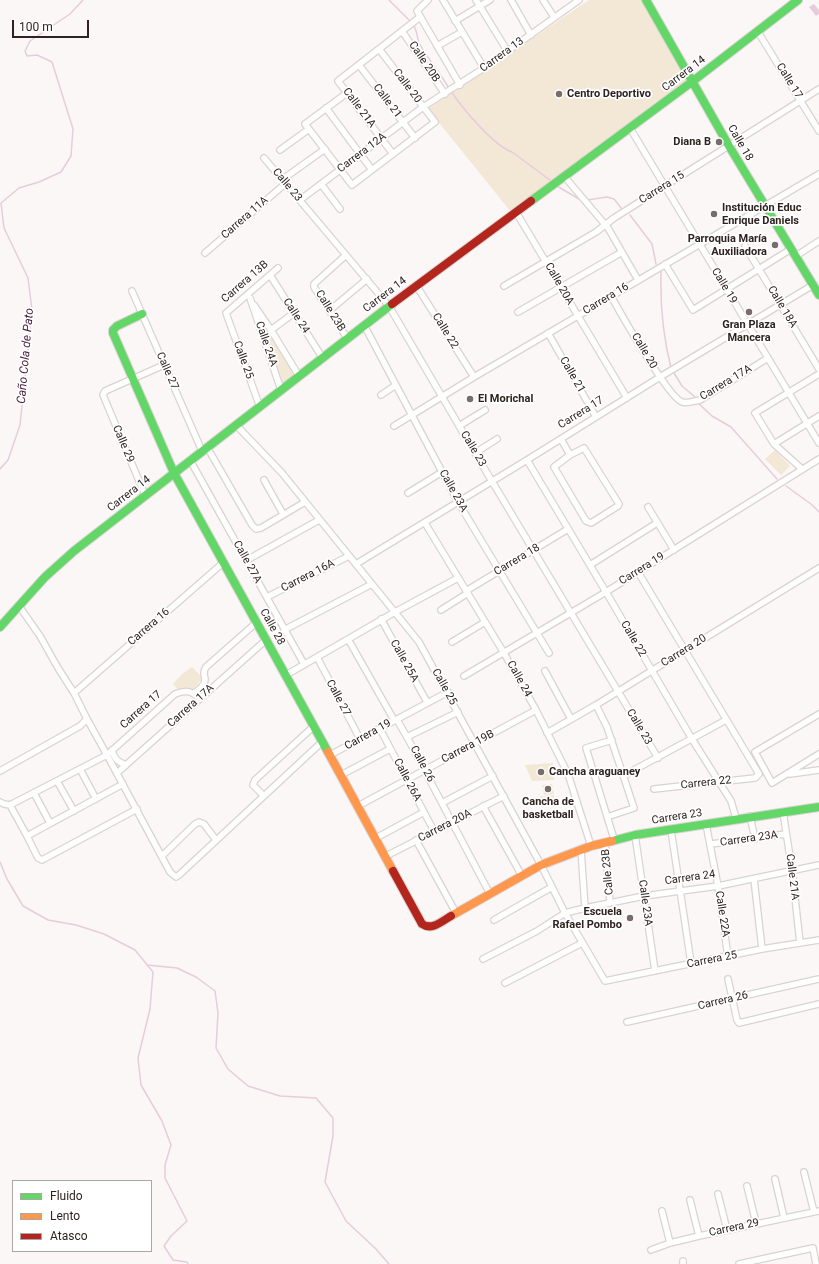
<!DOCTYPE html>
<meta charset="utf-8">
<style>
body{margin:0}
#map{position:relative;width:819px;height:1264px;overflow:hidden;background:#fbf7f6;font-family:Roboto,sans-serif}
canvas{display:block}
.legend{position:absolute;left:12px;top:1180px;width:140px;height:72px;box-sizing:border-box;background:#fff;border:1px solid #aba7a6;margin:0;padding:5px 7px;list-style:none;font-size:12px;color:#2e2321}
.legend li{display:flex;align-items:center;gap:8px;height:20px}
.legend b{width:20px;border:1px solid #aba7a6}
.scale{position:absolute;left:12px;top:20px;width:77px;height:18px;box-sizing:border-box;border:2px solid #2e2321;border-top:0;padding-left:5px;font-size:12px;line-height:14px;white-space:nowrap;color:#2e2321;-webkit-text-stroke:3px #fff;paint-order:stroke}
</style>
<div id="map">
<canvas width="819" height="1264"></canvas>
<ul class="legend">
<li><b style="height:5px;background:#63d668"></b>Fluido</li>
<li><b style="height:5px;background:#ff974d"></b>Lento</li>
<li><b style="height:5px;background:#b3261e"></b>Atasco</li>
</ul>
<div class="scale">100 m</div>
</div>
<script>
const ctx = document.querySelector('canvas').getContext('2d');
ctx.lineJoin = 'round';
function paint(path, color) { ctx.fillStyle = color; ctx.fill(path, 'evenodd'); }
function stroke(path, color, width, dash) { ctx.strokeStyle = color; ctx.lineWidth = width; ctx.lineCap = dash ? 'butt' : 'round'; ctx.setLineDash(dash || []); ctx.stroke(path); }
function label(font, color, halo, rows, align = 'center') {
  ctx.font = font + ' Roboto,sans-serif'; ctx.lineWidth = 3.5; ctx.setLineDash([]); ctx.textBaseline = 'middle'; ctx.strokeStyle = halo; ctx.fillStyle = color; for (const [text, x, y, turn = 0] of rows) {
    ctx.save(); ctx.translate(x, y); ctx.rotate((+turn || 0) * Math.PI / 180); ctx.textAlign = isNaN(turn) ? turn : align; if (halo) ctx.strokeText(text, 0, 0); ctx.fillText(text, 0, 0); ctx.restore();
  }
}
paint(new Path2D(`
 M589,0H641L688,80L511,212L428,109Z
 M260,315L297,375L282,387L257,316Z
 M775,450L790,466L781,475L765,459Z
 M192,667L203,678L192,690L177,689L173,684L182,674Z
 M553,763L554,780L532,781L525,765Z
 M552,784L554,794L544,795L542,785Z
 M554,795L555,804L539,806L536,797Z`), '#f3e7d6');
paint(new Path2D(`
 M814,4L819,10V14L816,16L809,7Z`), '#e7ccdc');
stroke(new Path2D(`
 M389,0L411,22
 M413,25C417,29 417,37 419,43C427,58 440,73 449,88
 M451,91C462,108 494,146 512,152L550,180
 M557,186L579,199
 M587,200L607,197L614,199L622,209
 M630,215L652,244L656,264
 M661,271C660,304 663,336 671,368
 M674,373L682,386L695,397
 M698,403L712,416L731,427L777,479
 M0,469L8,460L20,425L32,310L28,278L4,228L1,203L19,188L39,182L61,172L71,156L73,129L52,62L37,55L27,56L25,51L30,41L70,14L83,0
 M786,486L811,504L819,512
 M0,862L7,879L23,906L48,920L76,925L104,934L135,950L153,972L150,1009L138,1058L141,1085L162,1121L171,1145L165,1165V1178L187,1221L171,1236L164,1246L173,1260L187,1262L188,1264
 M147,965L177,968L196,977L215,991L218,1013L216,1048L228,1069L248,1086L280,1096L316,1098L333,1118V1136L325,1182L346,1221L376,1249L389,1264`), '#e7ccdc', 1.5);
const street = new Path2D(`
 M428,0L417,11L460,85
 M443,0L484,68
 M476,0L508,52
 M511,0L531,35
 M543,0L554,17
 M455,21L490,0
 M402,31L445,94
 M758,32L819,131
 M437,46L462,32
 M359,65L415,138
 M347,93L305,124L352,185L435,122L379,49
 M326,108L372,170
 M630,128L819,443
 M280,150L309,129
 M393,154L338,81L420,17
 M264,158L389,306L475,453L658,758
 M564,176L608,228L638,280
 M283,179L325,149
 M321,184L340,209
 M300,200L423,107L484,68L579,0
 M516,212L627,398
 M745,246L819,369
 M205,253L286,183
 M346,255L314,284V287L347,338
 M796,256L819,241
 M665,264L693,310L791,249
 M270,275L322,357
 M416,285L474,377
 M504,286L596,232L614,218L819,89
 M132,291L202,451
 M611,296C621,314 668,397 682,402C687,404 694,401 700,400L768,358
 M250,298L281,390
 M254,305L271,330L299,376
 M329,311L367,279
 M518,312L622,252
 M364,325L458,502L549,653
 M271,330L294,313
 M548,333L596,417
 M381,395L396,385
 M260,407L226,313L278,268
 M236,425L282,473L419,642L541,865L565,913L605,981L762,949L819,940
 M394,426L474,377L819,174
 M459,426L485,410
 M561,439L570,455
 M774,444L819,416
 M207,447L252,525L256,529L261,528L305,502
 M584,448L619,504L618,506L591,523L586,521L554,467L570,455Z
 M475,453L497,439
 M190,460L304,664
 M527,460L606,592L692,739L731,801L736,818
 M802,469L774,444L755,413L819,374
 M264,480L283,514
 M408,493L442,472
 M145,495L103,395L105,391L164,365
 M648,507L674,550
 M425,523L504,653L536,710L568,774L591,846
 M247,560L319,520
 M356,564L527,460L660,377L813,285
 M590,565L657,523
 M638,572L759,774L755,778L654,789
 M466,591L568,529
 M267,597L349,556
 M19,606L40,636L58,668L74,693L87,719L107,755L170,872L176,877L179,875L323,741
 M441,610L468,593
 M381,619L427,702
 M284,630L372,584
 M348,639L394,720H397L407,737L490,894
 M452,642L485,622
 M317,657L360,739
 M545,671L571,719
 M286,675L395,612L458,578
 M464,676L606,592L819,459
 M74,693L224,562
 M194,693C197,691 205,685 205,680C205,675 202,673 206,667L257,622
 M596,705L607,727L634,808L607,817
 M819,714L755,752L772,783L819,754
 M380,729L434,831
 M547,733L596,705L819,568
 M407,737L458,712
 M612,740L586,748L614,839
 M112,750C114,759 118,762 126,765
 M330,755L448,692
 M80,769L96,799
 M0,771L80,726L87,719
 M117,773L267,639
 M790,774L819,770
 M341,775L390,749
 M623,776L726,720
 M57,781L74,811
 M123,784L27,836L38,858L42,860L137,809
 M34,793L50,823
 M264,796L253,785L255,780L314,726
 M0,802L4,804L10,805L27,836
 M442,803L493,776
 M10,805L107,755L175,694C185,690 192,690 199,699
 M358,806L536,710
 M483,806L522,876
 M783,812L792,870L800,943
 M750,816L755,839
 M706,824L718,886L728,957
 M671,830L691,963
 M635,835L655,971
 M376,838L424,812
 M416,840L456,913
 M605,842L610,903
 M711,844L786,834
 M581,850L585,908
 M162,856L195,824L199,822L204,824L216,840
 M386,856L504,796
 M754,879L762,949
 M494,920L552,887
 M483,959L537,931L565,913L585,908L644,896L718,886L819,865
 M728,979L737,1020L739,1023L819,1004
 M505,983L582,943
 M627,1022L819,979
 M804,1172L814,1212
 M775,1179L784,1218
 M747,1186L756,1223
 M718,1194L727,1230
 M690,1200L699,1236
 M662,1211L670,1243
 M651,1250L670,1243L699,1236L819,1211
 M683,1264V1261
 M739,1264L813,1248L816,1264`);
const fast = new Path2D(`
 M646,0L729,146L819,295
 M531,201L693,81L798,0
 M142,314L117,326L113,330V333L174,473L328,752
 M0,627L45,577L74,551L392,304
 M612,841L635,835L819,807`);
const slow = new Path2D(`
 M328,752L393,871
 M451,916L541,865L591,846L612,841`);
const jam = new Path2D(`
 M392,304L531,201
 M393,871L422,924C432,931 442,921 451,916`);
stroke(street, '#dad3d2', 8);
stroke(fast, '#dad3d2', 10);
stroke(slow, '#dad3d2', 10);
stroke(jam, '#dad3d2', 10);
stroke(street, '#fefefe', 5.5);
stroke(fast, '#63d668', 8);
stroke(slow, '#ff974d', 8);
stroke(jam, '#b3261e', 8);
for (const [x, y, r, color] of [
 [559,94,4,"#766d6c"],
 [719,142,4,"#766d6c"],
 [714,214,4,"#766d6c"],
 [775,245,4,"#766d6c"],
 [749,312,4,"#766d6c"],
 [470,399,4,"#766d6c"],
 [541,772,4,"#766d6c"],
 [548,789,4,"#766d6c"],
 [630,918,4,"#766d6c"]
]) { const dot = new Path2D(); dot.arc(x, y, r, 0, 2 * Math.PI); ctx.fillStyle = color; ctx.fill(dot); stroke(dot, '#fff', 1.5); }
label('11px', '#2e2321', '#fff', [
 ["Carrera 13",502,55,-36],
 ["Calle 20B",424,62,56],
 ["Carrera 14",684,74,-37],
 ["Calle 17",789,81,58],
 ["Calle 20",407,86,53],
 ["Calle 21",387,101,53],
 ["Calle 21A",359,108,53],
 ["Calle 18",740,143,60],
 ["Carrera 12A",362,153,-37],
 ["Calle 23",287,185,50],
 ["Carrera 15",662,188,-32],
 ["Carrera 11A",245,218,-41],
 ["Carrera 13B",245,282,-41],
 ["Calle 20A",559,284,60],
 ["Calle 19",724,286,59],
 ["Carrera 14",385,295,-37],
 ["Carrera 16",606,299,-31],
 ["Calle 18A",782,307,59],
 ["Calle 23B",330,311,58],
 ["Calle 24",296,316,57],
 ["Calle 22",445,331,58],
 ["Calle 24A",266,344,71],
 ["Calle 20",644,351,59],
 ["Calle 25",243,360,70],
 ["Calle 27",167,371,66],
 ["Calle 21",572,375,60],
 ["Carrera 17A",726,383,-31],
 ["Carrera 17",581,413,-32],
 ["Calle 29",123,444,67],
 ["Calle 23",473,449,59],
 ["Calle 23A",453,491,61],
 ["Carrera 14",129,494,-38],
 ["Carrera 18",517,560,-31],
 ["Calle 27A",247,562,61],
 ["Carrera 19",642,569,-32],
 ["Carrera 16A",308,576,-27],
 ["Carrera 16",149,627,-41],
 ["Calle 28",272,627,61],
 ["Calle 22",633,639,60],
 ["Carrera 20",684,651,-32],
 ["Calle 25A",404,661,61],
 ["Calle 24",519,679,61],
 ["Calle 25",444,687,61],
 ["Calle 27",338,698,62],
 ["Carrera 17A",191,706,-42],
 ["Carrera 17",141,710,-42],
 ["Calle 23",639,727,59],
 ["Carrera 19",368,735,-29],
 ["Carrera 19B",468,747,-28],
 ["Calle 26",422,764,62],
 ["Calle 26A",407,780,62],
 ["Carrera 22",706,783,-6],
 ["Carrera 23",677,817,-9],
 ["Carrera 20A",445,826,-27],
 ["Carrera 23A",749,839,-8],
 ["Calle 23B",608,872,-95],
 ["Calle 21A",792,877,83],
 ["Carrera 24",690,878,-8],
 ["Calle 23A",645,903,82],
 ["Calle 22A",722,914,81],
 ["Carrera 25",712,960,-11],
 ["Carrera 26",723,1001,-13],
 ["Carrera 29",734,1228,-12]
]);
label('bold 11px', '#2e2321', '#fff', [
 ["Centro Deportivo",567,94],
 ["Diana B",711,142,"right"],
 ["Institución Educ",722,208],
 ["Enrique Daniels",722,221],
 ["Parroquia María",767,239,"right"],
 ["Auxiliadora",767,252,"right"],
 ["Gran Plaza",749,325,"center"],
 ["Mancera",749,338,"center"],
 ["El Morichal",478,399],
 ["Cancha araguaney",549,772],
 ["Cancha de",548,802,"center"],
 ["basketball",548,815,"center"],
 ["Escuela",622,912,"right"],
 ["Rafael Pombo",622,925,"right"]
], 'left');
label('italic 12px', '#471b3b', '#fff', [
 ["Caño Cola de Pato",26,356,-85]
]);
</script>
